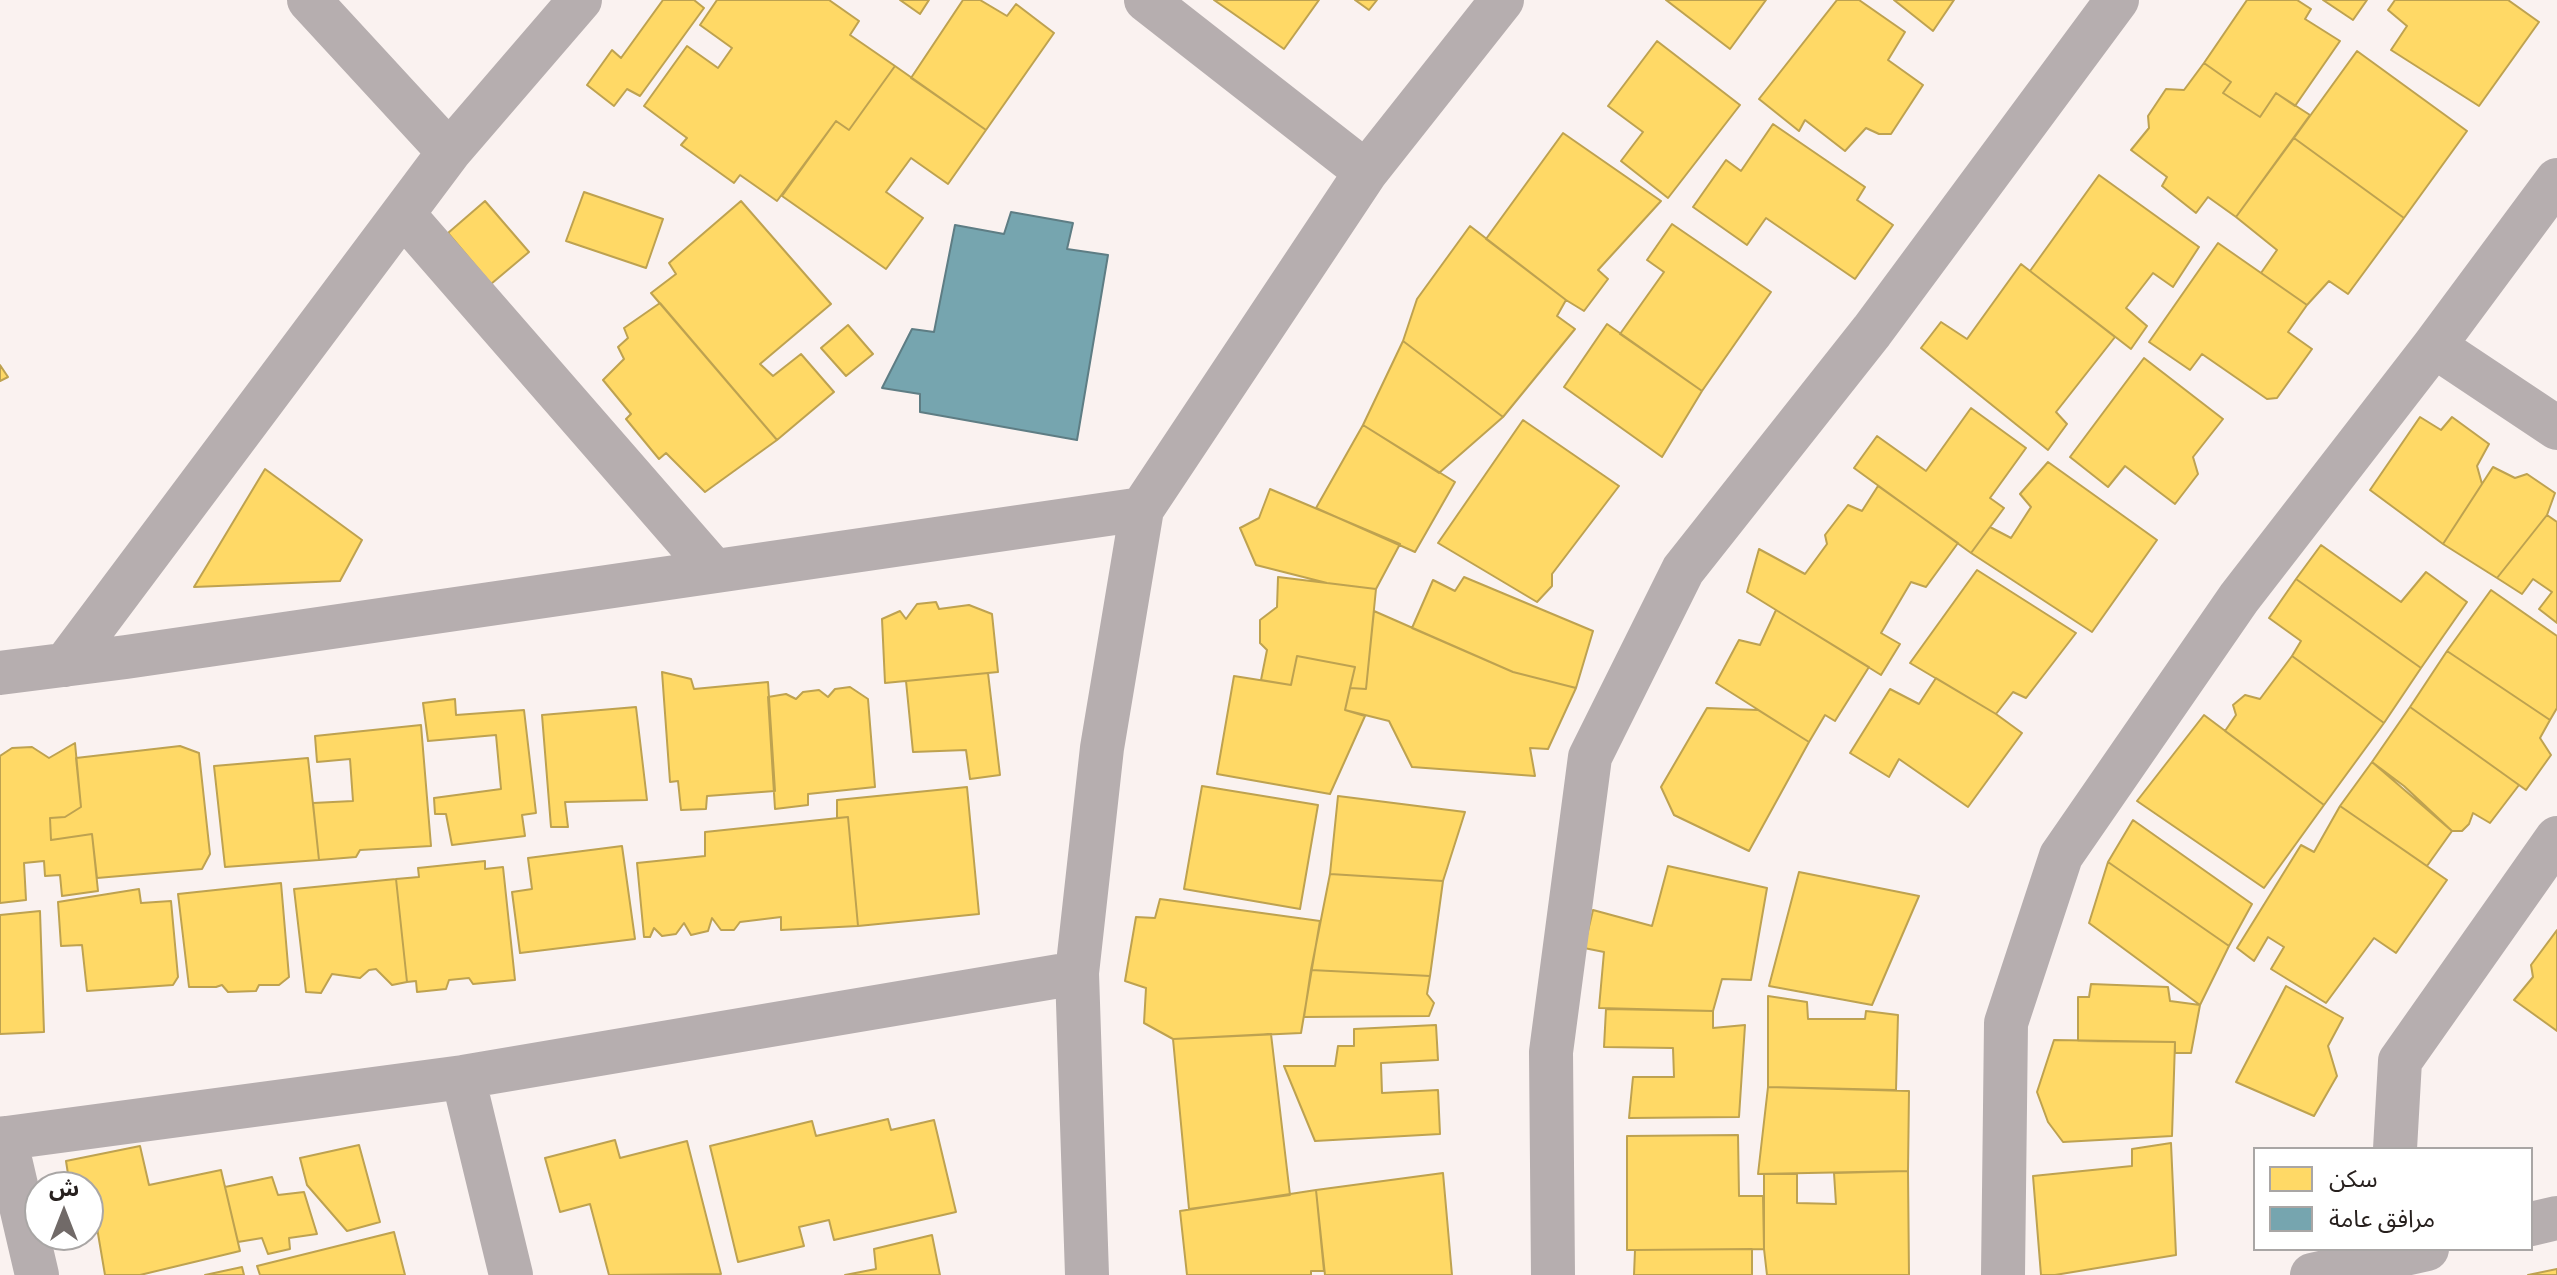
<!DOCTYPE html>
<meta charset="utf-8">
<style>
body{margin:0}
#map{position:relative;width:2557px;height:1275px;overflow:hidden;background:#faf2f0;font-family:"Zilla Slab","Noto Sans Arabic",serif}
canvas{display:block}
.legend{position:absolute;left:2253px;top:1147px;width:280px;height:104px;box-sizing:border-box;background:#fff;border:2px solid #a9a6a5;margin:0;padding:10px 14px;list-style:none;font-size:24px;color:#27201e}
.legend li{display:flex;align-items:center;gap:16px;height:40px}
.legend b{width:40px;border:2px solid #a9a6a5}
.north{position:absolute;left:24px;top:1171px;width:80px;height:80px;box-sizing:border-box;background:#fff;border:2px solid #a9a6a5;border-radius:50%;rotate:0deg;font-size:22px;font-weight:700;line-height:32px;text-align:center;color:#27201e}
.north::after{content:'';display:block;margin:auto;width:28px;height:36px;background:#716a68;clip-path:polygon(50% 0,100% 100%,50% 72%,0 100%)}
</style>
<div id="map">
<canvas width="2557" height="1275"></canvas>
<ul class="legend">
<li><b style="height:22px;background:#ffd966"></b>سكن</li>
<li><b style="height:22px;background:#76a5af"></b>مرافق عامة</li>
</ul>
<div class="north">ش</div>
</div>
<script>
const ctx = document.querySelector('canvas').getContext('2d');
ctx.lineJoin = 'round';
function paint(path, color) { ctx.fillStyle = color; ctx.fill(path, 'evenodd'); }
function stroke(path, color, width, dash) { ctx.strokeStyle = color; ctx.lineWidth = width; ctx.lineCap = dash ? 'butt' : 'round'; ctx.setLineDash(dash || []); ctx.stroke(path); }
const homes = new Path2D(`
 M663,0H694L704,8L640,96L627,89L614,106L587,85L612,50L621,58Z
 M717,0H829L859,21L850,35L895,66L849,130L836,121L777,201L740,175L734,183L681,145L687,138L644,106L687,46L718,68L732,48L700,25Z
 M900,0H929L920,14Z
 M963,0H980L1007,16L1016,4L1054,33L986,130L911,78Z
 M1214,0H1319L1284,49Z
 M1355,0H1377L1369,10Z
 M1666,0H1766L1730,49Z
 M1837,0H1859L1905,32L1888,60L1923,85L1891,134H1879L1866,128L1845,151L1805,120L1799,131L1759,99Z
 M1894,0H1954L1933,31Z
 M2247,0H2297L2311,9L2305,19L2340,41L2295,106L2276,93L2260,117L2223,93L2231,82L2204,63Z
 M2323,0H2367L2353,20Z
 M2395,0H2508L2539,22L2479,106L2391,50L2407,26L2388,10Z
 M1657,41L1740,105L1668,198L1621,161L1643,132L1608,106Z
 M2357,51L2467,131L2404,218L2294,138Z
 M2204,63L2231,82L2223,93L2260,117L2276,93L2310,115L2236,217L2208,197L2196,213L2162,186L2167,177L2131,150L2149,128L2148,116L2166,89L2184,90Z
 M895,66L986,130L948,184L911,158L886,192L923,218L886,269L782,196L836,121L849,130Z
 M1773,124L1865,187L1857,200L1893,225L1855,279L1766,218L1747,245L1693,207L1726,160L1741,171Z
 M1563,133L1661,201L1598,270L1608,279L1584,311L1566,300L1486,239Z
 M2294,138L2404,218L2348,294L2329,281L2307,305L2261,273L2277,250L2236,217Z
 M2099,175L2199,247L2173,287L2153,273L2126,308L2147,326L2131,349L2030,271Z
 M584,192L663,219L646,268L566,241Z
 M485,201L529,252L491,284L448,233Z
 M741,201L831,304L760,364L773,376L801,354L834,392L777,440L651,293L676,274L669,263Z
 M1672,224L1771,292L1702,391L1620,334L1664,272L1647,260Z
 M1470,226L1566,300L1557,316L1575,329L1503,417L1403,341L1417,299Z
 M2218,243L2307,305L2288,332L2312,349L2277,398L2267,399L2202,354L2190,370L2149,342Z
 M2021,264L2115,337L2056,412L2067,424L2048,450L1921,348L1941,322L1967,339Z
 M660,303L777,440L705,492L666,453L659,459L626,419L631,414L603,380L624,359L618,347L628,338L624,328Z
 M1607,324L1702,391L1662,457L1564,387Z
 M848,325L873,354L846,376L821,348Z
 M1403,341L1503,417L1439,473L1363,425Z
 M2144,358L2223,419L2193,457L2198,474L2175,504L2125,466L2108,487L2070,457Z
 M0,365L8,377L0,381Z
 M1971,408L2026,448L1990,498L2004,508L1971,553L1854,468L1877,436L1926,471Z
 M2420,417L2441,430L2452,417L2489,444L2477,466L2482,484L2443,544L2370,490Z
 M1523,420L1619,486L1552,574V586L1537,602L1438,543Z
 M1363,425L1455,482L1415,552L1316,508Z
 M2048,462L2157,540L2092,632L1971,553L1990,527L2011,538L2031,507L2020,494Z
 M2493,467L2515,478L2527,474L2555,493L2547,515L2497,578L2443,544Z
 M265,469L362,540L340,581L194,587Z
 M1878,486L1958,543L1926,587L1911,582L1881,633L1900,644L1881,675L1747,592L1759,549L1805,574L1827,544L1825,535L1848,505L1862,511Z
 M1270,489L1400,544L1376,589L1327,583L1256,565L1240,528L1259,518Z
 M2547,515L2557,522V623L2539,609L2552,592L2533,579L2522,594L2497,578Z
 M2321,545L2401,602L2426,572L2467,602L2421,668L2296,579Z
 M1977,570L2076,633L2026,698L2013,692L1996,714L1910,663Z
 M1278,577L1376,589L1366,689L1350,688L1355,667L1297,656L1291,685L1261,680L1267,650L1260,643V620L1277,607Z
 M1464,577L1593,631L1576,688L1513,672L1412,628L1433,580L1455,591Z
 M2296,579L2421,668L2384,723L2292,656L2301,641L2269,618Z
 M2491,590L2557,636V708L2550,720L2447,651Z
 M936,602L939,609L969,605L992,614L998,672L885,683L882,619L900,611L906,619L917,604Z
 M1776,610L1869,667L1835,721L1825,715L1809,742L1716,683L1739,640L1760,645Z
 M1374,611L1513,672L1576,688L1548,749L1530,748L1535,776L1412,767L1389,721L1345,710L1350,688L1366,689Z
 M2447,651L2550,720L2540,738L2551,755L2526,790L2410,707Z
 M1297,656L1355,667L1345,710L1365,716L1330,794L1217,774L1234,676L1291,685Z
 M2292,656L2384,723L2324,805L2225,731L2236,715L2233,705L2245,695L2260,699Z
 M662,672L691,679L694,689L768,682L775,791L707,796L706,809L681,810L678,781L670,782Z
 M988,673L1000,775L970,779L966,750L913,752L906,681Z
 M1936,678L1996,714L2022,733L1968,807L1899,759L1889,777L1850,753L1890,689L1919,704Z
 M850,687L868,699L875,787L808,794V805L775,809L768,697L786,694L796,699L803,692L819,690L828,697L835,689Z
 M455,699L456,715L524,710L536,813L522,815L525,836L452,845L446,814H435L434,798L501,789L496,735L428,741L423,703Z
 M636,707L647,800L565,802L568,827H551L542,715Z
 M2410,707L2519,785L2490,823L2473,813L2469,824L2462,831H2452L2404,786L2372,762Z
 M1707,708L1758,710L1809,742L1749,851L1674,815L1661,787Z
 M2204,715L2324,805L2264,888L2137,801Z
 M421,725L431,846L360,850L356,857L319,860L313,803L353,801L350,759L317,762L315,736Z
 M75,743L81,807L65,817L50,818L51,840L92,834L98,891L62,896L60,875L45,876L44,861L24,863L26,900L0,903V756L12,748L32,747L49,758Z
 M180,746L199,753L210,854L202,869L97,878L92,834L51,840L50,818L65,817L81,807L76,758Z
 M308,758L319,860L225,867L214,766Z
 M2372,762L2452,831L2427,866L2340,806Z
 M1202,786L1318,805L1300,909L1184,889Z
 M967,787L979,914L858,926L848,817L837,818V800Z
 M1338,796L1465,812L1443,881L1330,874Z
 M2340,806L2447,880L2396,953L2374,938L2326,1003L2271,969L2284,947L2268,937L2254,961L2237,948L2301,845L2314,852Z
 M848,817L858,926L781,930V917L740,922L734,930H721L712,918L708,931L691,935L684,923L676,934L662,936L654,928L650,937H644L637,863L705,856V832Z
 M2133,820L2252,904L2229,946L2108,862Z
 M622,846L635,939L520,953L512,892L532,889L528,858Z
 M485,861V869L503,867L515,980L473,984L469,978L449,980L446,989L417,992L416,981L407,982L396,879L419,877L418,868Z
 M2108,862L2229,946L2200,1005L2089,923Z
 M1668,866L1767,888L1751,980L1722,979L1713,1011L1599,1008L1604,952L1584,948L1593,910L1652,926Z
 M1799,872L1919,896L1872,1005L1769,986Z
 M1330,874L1443,881L1430,976L1311,970Z
 M396,879L407,982L392,985L376,969L369,970L360,978L332,974L321,993L306,992L294,889Z
 M281,883L289,977L279,985H259L256,991L228,992L222,985L216,987H189L178,894Z
 M139,889L141,903L171,901L178,977L173,985L87,991L82,945L61,946L58,902Z
 M1160,899L1320,921L1301,1033L1173,1039L1144,1023L1146,988L1125,981L1136,917L1155,918Z
 M40,911L44,1032L0,1034V915Z
 M2557,930V1031L2514,1000L2533,977L2531,965Z
 M1311,970L1430,976L1427,994L1434,1003L1429,1016L1304,1017Z
 M2091,984L2168,987L2170,1001L2200,1005L2191,1053H2175V1042L2078,1041V997H2089Z
 M2286,986L2343,1018L2328,1046L2337,1076L2314,1116L2236,1082Z
 M1768,996L1807,1002L1808,1019H1865L1866,1011L1898,1015L1896,1090L1768,1087Z
 M1606,1009L1713,1011V1028L1745,1025L1739,1117L1629,1118L1633,1077H1674L1673,1048L1604,1047Z
 M1436,1025L1438,1060L1381,1063L1382,1093L1438,1090L1440,1134L1315,1141L1284,1066H1335L1338,1046H1354V1029Z
 M1271,1034L1290,1195L1189,1209L1173,1039Z
 M2054,1040L2175,1042L2172,1136L2063,1142L2048,1122L2037,1092Z
 M1768,1087L1909,1091L1908,1171L1758,1174Z
 M888,1119L891,1130L934,1120L956,1212L834,1240L829,1220L799,1227L804,1246L738,1262L710,1146L812,1121L816,1136Z
 M1738,1135L1739,1196H1763L1764,1249L1627,1250V1136Z
 M615,1140L620,1158L687,1141L721,1274L609,1275L590,1204L560,1212L545,1158Z
 M2171,1143L2176,1255L2055,1275H2041L2033,1176L2132,1166V1149Z
 M359,1145L380,1222L347,1231L307,1185L300,1158Z
 M140,1146L149,1185L221,1170L240,1251L140,1275H105L95,1216L88,1217V1187H70L66,1161Z
 M1908,1171L1909,1275H1767L1764,1249V1174H1797V1203L1836,1204L1834,1173Z
 M1443,1173L1452,1275H1325L1316,1190Z
 M272,1177L278,1195L304,1192L317,1234L289,1238L290,1249L268,1254L262,1238L238,1242L225,1187Z
 M1316,1190L1324,1271H1311V1275H1187L1180,1211Z
 M394,1232L405,1275H260L257,1266Z
 M932,1235L940,1275H845L876,1269L874,1249Z
 M1752,1249V1275H1634L1635,1250Z
 M242,1267L244,1275H205Z
 M2557,1269V1275H2528Z`);
paint(homes, '#ffd966');
stroke(homes, '#bea250', 2);
const public = new Path2D(`
 M1011,212L1073,223L1067,249L1108,255L1077,440L920,412V394L882,388L912,329L934,332L955,225L1004,234Z`);
paint(public, '#76a5af');
stroke(public, '#5e7d84', 2);
stroke(new Path2D(`
 M309,0L449,152
 M1146,0L1366,172
 M403,214L714,571
 M2434,346L2557,428
 M65,665L449,152L580,0
 M0,673L126,657L1142,509
 M463,1077L511,1275
 M5,1138L37,1275
 M0,1139L463,1077L1077,973
 M2395,1149L2400,1061L2557,838
 M2531,1224L2557,1218
 M1087,1275L1077,973L1102,748L1142,509L1366,172L1502,0
 M1553,1275L1551,1052L1590,757L1683,570L1872,331L2117,0
 M2003,1275L2006,1023L2061,856L2239,598L2434,346L2557,180
 M2312,1275L2427,1249`), '#b6aeaf', 44);
</script>
